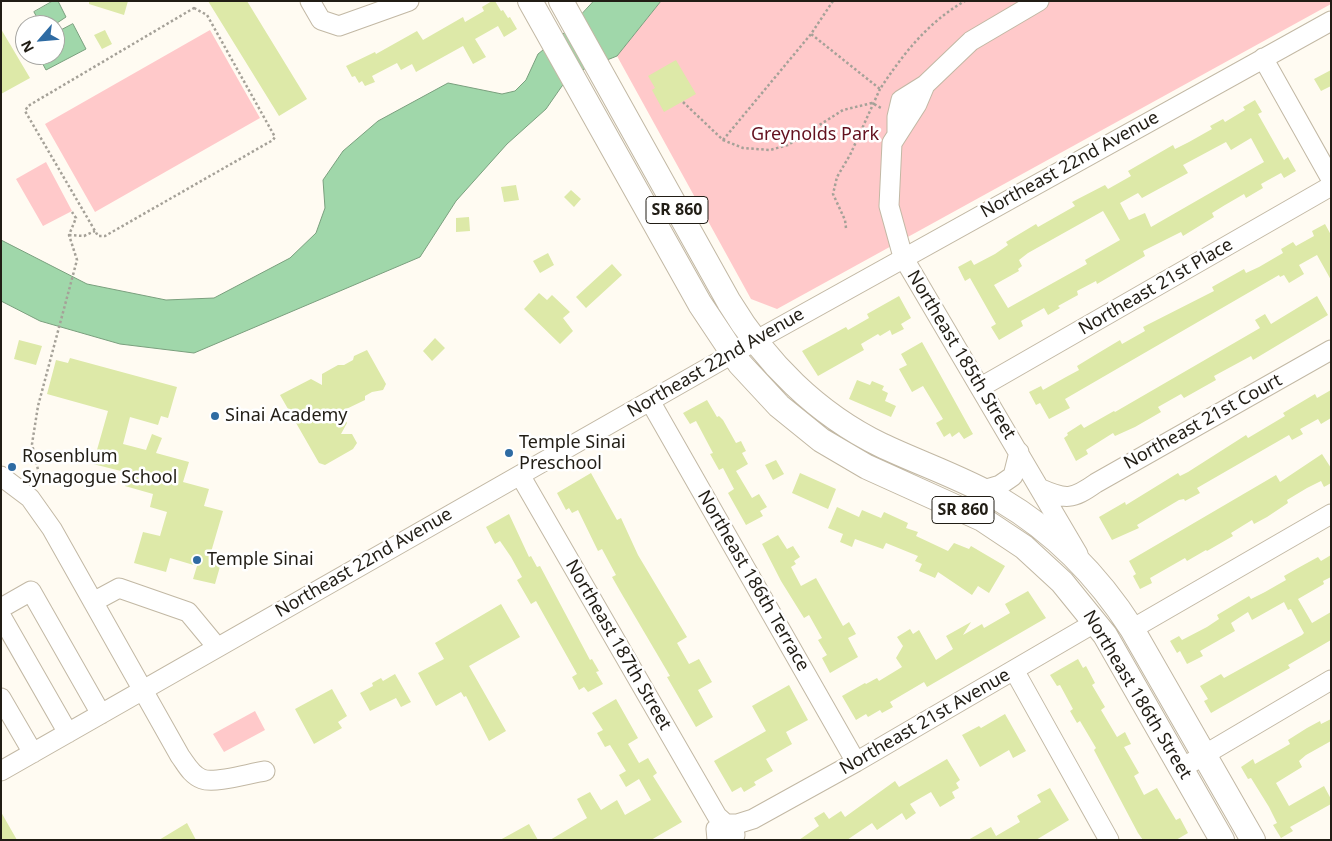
<!DOCTYPE html>
<style>
body{margin:0}
#map{position:relative;width:1332px;height:841px;overflow:hidden;background:#fffbf2;font-family:"Noto Sans",sans-serif}
canvas{display:block}
.frame{position:absolute;inset:0;border:2px solid #211d15;pointer-events:none}
.north{position:absolute;left:15px;top:15px;width:50px;height:50px;box-sizing:border-box;background:#fff;border:1px solid #a6a5a1;border-radius:50%;rotate:243deg;font-size:14px;font-weight:700;line-height:20px;text-align:center;color:#211d15}
.north::after{content:'';display:block;margin:auto;width:18px;height:22px;background:#2e6ba3;clip-path:polygon(50% 0,100% 100%,50% 72%,0 100%)}
</style>
<div id="map">
<canvas width="1332" height="841"></canvas>
<div class="frame"></div>
<div class="north">N</div>
</div>
<script>
const ctx = document.querySelector('canvas').getContext('2d');
ctx.lineJoin = 'round';
function paint(path, color) { ctx.fillStyle = color; ctx.fill(path, 'evenodd'); }
function stroke(path, color, width, dash) { ctx.strokeStyle = color; ctx.lineWidth = width; ctx.lineCap = dash ? 'butt' : 'round'; ctx.setLineDash(dash || []); ctx.stroke(path); }
function label(font, color, halo, rows, align = 'center') {
  ctx.font = font + ' "Noto Sans",sans-serif'; ctx.lineWidth = 5; ctx.setLineDash([]); ctx.textBaseline = 'middle'; ctx.strokeStyle = halo; ctx.fillStyle = color; for (const [text, x, y, turn = 0] of rows) {
    ctx.save(); ctx.translate(x, y); ctx.rotate((+turn || 0) * Math.PI / 180); ctx.textAlign = isNaN(turn) ? turn : align; if (halo) ctx.strokeText(text, 0, 0); ctx.fillText(text, 0, 0); ctx.restore();
  }
}
paint(new Path2D(`
 M661,1H1331V4L777,309L751,299L617,56Z
 M210,30L260,118L95,212L45,124Z
 M46,162L72,211L43,226L16,179Z
 M255,711L265,730L224,752L213,734Z`), '#ffc9ca');
const water = new Path2D(`
 M53,1H58L66,17L54,25H41L34,12Z
 M594,1H661L617,56L582,70L562,86L546,109L507,144L456,201L420,257L194,353L120,344L40,321L1,301V240L87,284L166,300L214,298L290,258L316,233L325,208L323,180L343,151L378,121L448,83L502,94L515,91L526,80L538,54L564,33Z
 M73,24L86,49L46,70L38,55H55V26L58,31Z`);
paint(water, '#a0d7aa');
stroke(water, '#7a9f7d', 1);
paint(new Path2D(`
 M89,1H128L124,15L89,4Z
 M208,1H247L307,99L279,116Z
 M492,1H495L501,11L503,10L508,18L510,17L517,29L504,37L498,26L475,39L486,57L473,64L463,46L416,72L412,64L401,70L397,63L372,76L375,82L365,86L362,81L359,83L355,76L352,77L346,66L375,52L376,54L417,31L423,40L463,17L465,22L484,11L482,7Z
 M1,29L30,78L1,94Z
 M105,30L112,44L102,49L94,35Z
 M676,60L696,94L664,112L652,90L655,88L648,76Z
 M1331,70V86L1321,91L1314,79Z
 M1255,100L1262,112L1258,114L1284,160L1288,157L1296,171L1284,178L1281,173L1261,184L1263,188L1246,198L1244,194L1225,205L1212,213L1214,217L1183,236L1181,232L1143,251L1145,256L1097,284L1096,281L1077,291L1078,295L1058,306L1060,308L1048,315L1044,308L1021,321L1023,326L999,340L991,327L996,324L970,278L965,281L958,267L971,260L974,265L995,254L1008,245L1006,242L1036,224L1038,227L1075,206L1072,202L1105,185L1108,189L1131,176L1128,171L1173,145L1175,149L1189,142L1212,129L1210,126L1223,119L1225,122L1245,110L1243,107ZM1251,138L1264,162L1151,227L1145,213L1129,220L1120,203L1138,193L1142,198L1188,173L1183,165L1226,142L1231,150ZM1103,211L1120,240L1085,260L1087,264L1008,308L994,285L1019,271L1018,269L1022,266L1019,260L1028,253Z
 M516,185L519,200L504,202L501,187Z
 M571,190L581,199L574,207L564,197Z
 M469,217L470,231L456,232V218Z
 M1325,224L1331,235V280L1317,255L1299,265L1304,274L1289,283L1284,275L1280,277L1279,275L1065,399L1070,408L1049,419L1040,403L1036,405L1029,392L1041,386L1043,390L1066,377L1079,370L1077,366L1095,355L1120,340L1122,344L1145,331L1143,327L1214,291L1212,287L1244,269L1246,273L1259,267L1283,253L1281,249L1293,242L1296,246L1314,236L1312,231Z
 M548,253L554,265L540,273L533,261Z
 M612,264L622,275L586,308L576,297Z
 M539,293L547,300L552,295L570,312L563,318L573,331L560,344L524,309Z
 M899,296L911,318L901,324L904,329L892,335L890,330L880,336L878,334L861,344L864,350L818,376L802,351L846,327L848,330L869,318L867,314Z
 M1317,296L1328,315L1253,360L1251,356L1214,376L1216,380L1184,398L1181,394L1158,407L1161,412L1135,427L1115,436L1113,433L1086,450L1088,454L1076,461L1064,438L1068,435L1067,433L1081,424L1084,428L1114,411L1115,412L1260,328L1255,320L1265,314L1271,324Z
 M435,338L445,348L432,361L423,351Z
 M19,340L42,346L36,365L14,359Z
 M922,342L973,434L964,439L959,432L952,437L950,433L944,437L936,423L943,419L923,386L912,392L899,369L907,365L901,354Z
 M367,350L386,384L383,390L372,392L365,396V400L340,412L347,423L341,434H352L357,443L353,449L325,465L319,463L280,395L311,379L322,385V374L338,365H344L353,360L354,356Z
 M70,358L177,387L168,418L161,416L158,425L130,417L123,444L146,450L152,434L162,438L156,453L189,462L183,482L209,489L204,506L223,511L209,559L221,563L215,584L193,579L197,566L170,558L166,572L134,563L143,532L160,536L167,512L150,507L153,494L125,486L129,473L93,464L108,411L47,394L56,360L68,363Z
 M857,380L870,385L872,381L884,386L882,390L888,393L885,401L896,406L891,417L849,399Z
 M1331,390V418L1321,424L1318,419L1300,429L1303,434L1292,440L1289,435L1197,488L1200,493L1185,501L1184,499L1179,500L1137,525L1139,528L1112,540L1099,517L1125,502L1126,505L1178,473L1180,476L1188,472L1246,435L1248,438L1285,416L1283,413L1315,394L1317,398Z
 M707,400L717,417L719,416L723,420L736,443L741,441L746,451L742,453L748,464L736,471L752,498L759,494L767,507L760,511L763,516L746,525L728,493L734,489L723,468L719,470L710,454L713,453L696,421L690,424L683,413Z
 M1322,454L1331,468V483L1324,487L1321,481L1307,488L1287,500L1288,503L1267,517L1254,524L1252,520L1231,533L1233,536L1207,551L1206,550L1187,561L1185,558L1150,578L1152,583L1140,589L1133,576L1136,574L1129,561L1276,475L1280,482Z
 M776,460L784,474L773,480L765,465Z
 M591,473L617,520L621,518L638,555L687,637L677,643L689,664L699,659L712,682L698,690L713,717L696,727L667,677L670,676L620,591L612,577L616,575L602,549L598,551L578,510L572,513L569,508L566,510L557,493Z
 M800,473L836,489L828,509L792,493Z
 M837,507L859,517L862,510L881,518L884,512L908,523L906,528L918,532L916,536L948,551L954,543L969,549L971,546L1005,566L989,593L978,586L972,595L938,572L935,578L919,571L922,564L915,561L918,556L886,543L883,549L855,539L852,547L840,542L843,534L828,528Z
 M509,514L529,557L531,556L537,567L540,566L590,660L592,659L599,671L596,672L603,684L588,692L584,687L579,690L572,677L577,674L536,601L531,604L517,580L522,577L511,557L500,541L495,544L486,527Z
 M778,535L787,549L793,546L800,557L794,561L796,564L791,567L801,586L816,578L843,626L849,622L856,634L848,638L858,657L830,673L822,658L827,655L818,640L822,638L809,615L804,618L781,581L762,544Z
 M1331,555V577L1323,581L1324,584L1298,599L1312,623L1331,612V640L1288,665L1290,668L1211,713L1204,701L1208,699L1200,686L1221,674L1224,678L1302,635L1304,633L1291,609L1288,610L1284,602L1252,620L1248,612L1231,623L1235,631L1200,651L1203,656L1187,664L1180,651L1177,653L1170,641L1179,636L1182,640L1207,627L1219,619L1217,615L1249,596L1251,599L1265,592L1286,580L1284,576L1298,568L1318,557L1321,561Z
 M1028,591L1046,618L927,687L924,682L890,702L893,707L882,713L880,710L868,717L866,714L856,720L842,696L865,683L866,684L877,678L879,681L902,667L896,658L903,646L897,637L910,629L913,634L919,630L936,660L953,649L946,636L971,622L963,635L982,624L984,628L1010,613L1005,604Z
 M501,604L520,637L469,666L506,731L489,741L466,696L464,697L461,692L436,706L418,673L444,659L435,643Z
 M1078,659L1083,668L1086,666L1095,683L1092,685L1105,707L1101,710L1117,737L1125,732L1131,744L1124,747L1139,773L1134,776L1144,795L1157,788L1176,820L1180,818L1188,833L1176,840H1143L1138,833L1094,750L1096,748L1080,721L1077,723L1070,711L1073,709L1060,685L1057,686L1050,675Z
 M395,674L411,702L401,707L396,698L370,711L360,693L373,686L372,683L381,678L383,681Z
 M789,685L808,720L786,732L792,744L766,759L773,771L754,782L756,785L744,792L741,787L732,792L714,761L766,731L752,706Z
 M332,689L347,716L338,722L342,728L314,744L295,709Z
 M616,699L638,738L628,744L639,763L648,758L657,773L653,776L682,822L651,840H550L587,818L577,799L590,792L601,810L617,800L625,815L651,800L639,779L626,787L619,775L626,771L610,745L605,747L597,733L603,730L592,713Z
 M1005,714L1026,751L1013,758L1009,750L980,767L962,735L979,726L981,728Z
 M1331,719V741L1306,755L1299,761L1302,767L1276,783L1289,806L1324,786L1331,799V804L1290,827L1293,831L1281,838L1273,825L1277,823L1269,807L1251,778L1248,779L1241,767L1253,759L1255,764L1290,744L1288,740L1307,728L1320,721L1321,724Z
 M947,759L960,780L956,783L959,788L952,792L955,798L940,807L931,792L910,804L916,813L906,820L902,813L877,830L872,823L847,840H799L819,826L814,818L824,812L829,819L841,811L845,817L895,781L899,787Z
 M1050,788L1069,820L1036,840H968L991,827L996,836L1020,822L1017,816L1041,802L1037,795Z
 M1,812L17,840H1Z
 M187,823L196,840H159Z
 M529,824L538,840H500Z`), '#dde9a8');
const minor = new Path2D(`
 M310,1L321,20L339,26L409,1
 M1039,1L971,41L925,85L917,104L892,143L889,206L903,257L1078,554
 M1263,58L1331,179
 M897,133V117L901,100L925,85
 M981,387L1331,186
 M650,401L856,762
 M520,475L717,816L726,824
 M1,476L30,498L52,529L180,756C186,764 191,775 202,779C215,784 250,773 265,771
 M1039,488C1066,500 1072,500 1096,483L1331,350
 M983,490L1000,485L1013,476L1019,452
 M93,602L119,588L188,612L217,647
 M1,608L31,591L101,714
 M1,616L68,733
 M1132,629L1331,514
 M1014,670L1109,840
 M1,698L33,753
 M1182,768L1331,680
 M1,771L755,341L1331,21
 M727,824H737L753,819L856,762L1096,622
 M717,840L716,829L724,824L733,828L735,835L733,840`);
const major = new Path2D(`
 M530,1L700,304L740,364L779,406L821,440L867,467L982,519L1024,547L1062,582L1105,635L1222,840
 M561,1L729,302C765,362 817,414 881,445C921,464 963,478 1001,500C1055,532 1098,576 1132,629L1253,840`);
stroke(minor, '#c2b8a4', 21);
stroke(major, '#c2b8a4', 26);
stroke(new Path2D(`
 M833,1L811,34L880,89C903,54 928,22 965,1
 M194,8L207,15L275,137L273,140L105,236H98L25,111L28,106Z
 M683,102L723,140L743,148L770,150L788,145L843,110L872,103L883,109
 M723,140L811,34
 M846,228L845,220L833,194L837,177L850,155L880,89
 M69,235L84,236L95,231
 M39,474L32,444L38,406L77,260L69,235L76,218L72,212`), '#a5a198', 2.5, [2.5, 2.5]);
stroke(minor, '#fff', 19);
stroke(major, '#fff', 24);
for (const [x, y, r, color] of [
 [215,416,5,"#2e6ba3"],
 [509,453,5,"#2e6ba3"],
 [12,467,5,"#2e6ba3"],
 [197,560,5,"#2e6ba3"]
]) { const dot = new Path2D(); dot.arc(x, y, r, 0, 2 * Math.PI); ctx.fillStyle = color; ctx.fill(dot); stroke(dot, '#fff', 2); }
for (const [x, y, w] of [
 [677,210,62],
 [963,510,62]
]) { const box = new Path2D(); box.roundRect(x - w / 2, y - 13.5, w, 27, 4); ctx.fillStyle = '#fff'; ctx.fill(box); stroke(box, '#211d15', 1); }
label('bold 16px', '#211d15', null, [
 ["SR 860",677,210],
 ["SR 860",963,510]
]);
label('18px', '#63101e', '#fff', [
 ["Greynolds Park",815,135]
]);
label('18px', '#211d15', '#fff', [
 ["Northeast 22nd Avenue",1070,165,-29],
 ["Northeast 21st Place",1156,287,-30],
 ["Northeast 185th Street",961,355,59],
 ["Northeast 22nd Avenue",716,363,-30],
 ["Northeast 21st Court",1203,422,-29],
 ["Northeast 22nd Avenue",364,563,-30],
 ["Northeast 186th Terrace",753,581,60],
 ["Northeast 187th Street",618,645,60],
 ["Northeast 186th Street",1137,695,59],
 ["Northeast 21st Avenue",925,722,-30]
]);
label('18px', '#211d15', '#fff', [
 ["Sinai Academy",225,416],
 ["Temple Sinai",519,443],
 ["Preschool",519,464],
 ["Rosenblum",22,457],
 ["Synagogue School",22,478],
 ["Temple Sinai",207,560]
], 'left');
</script>
